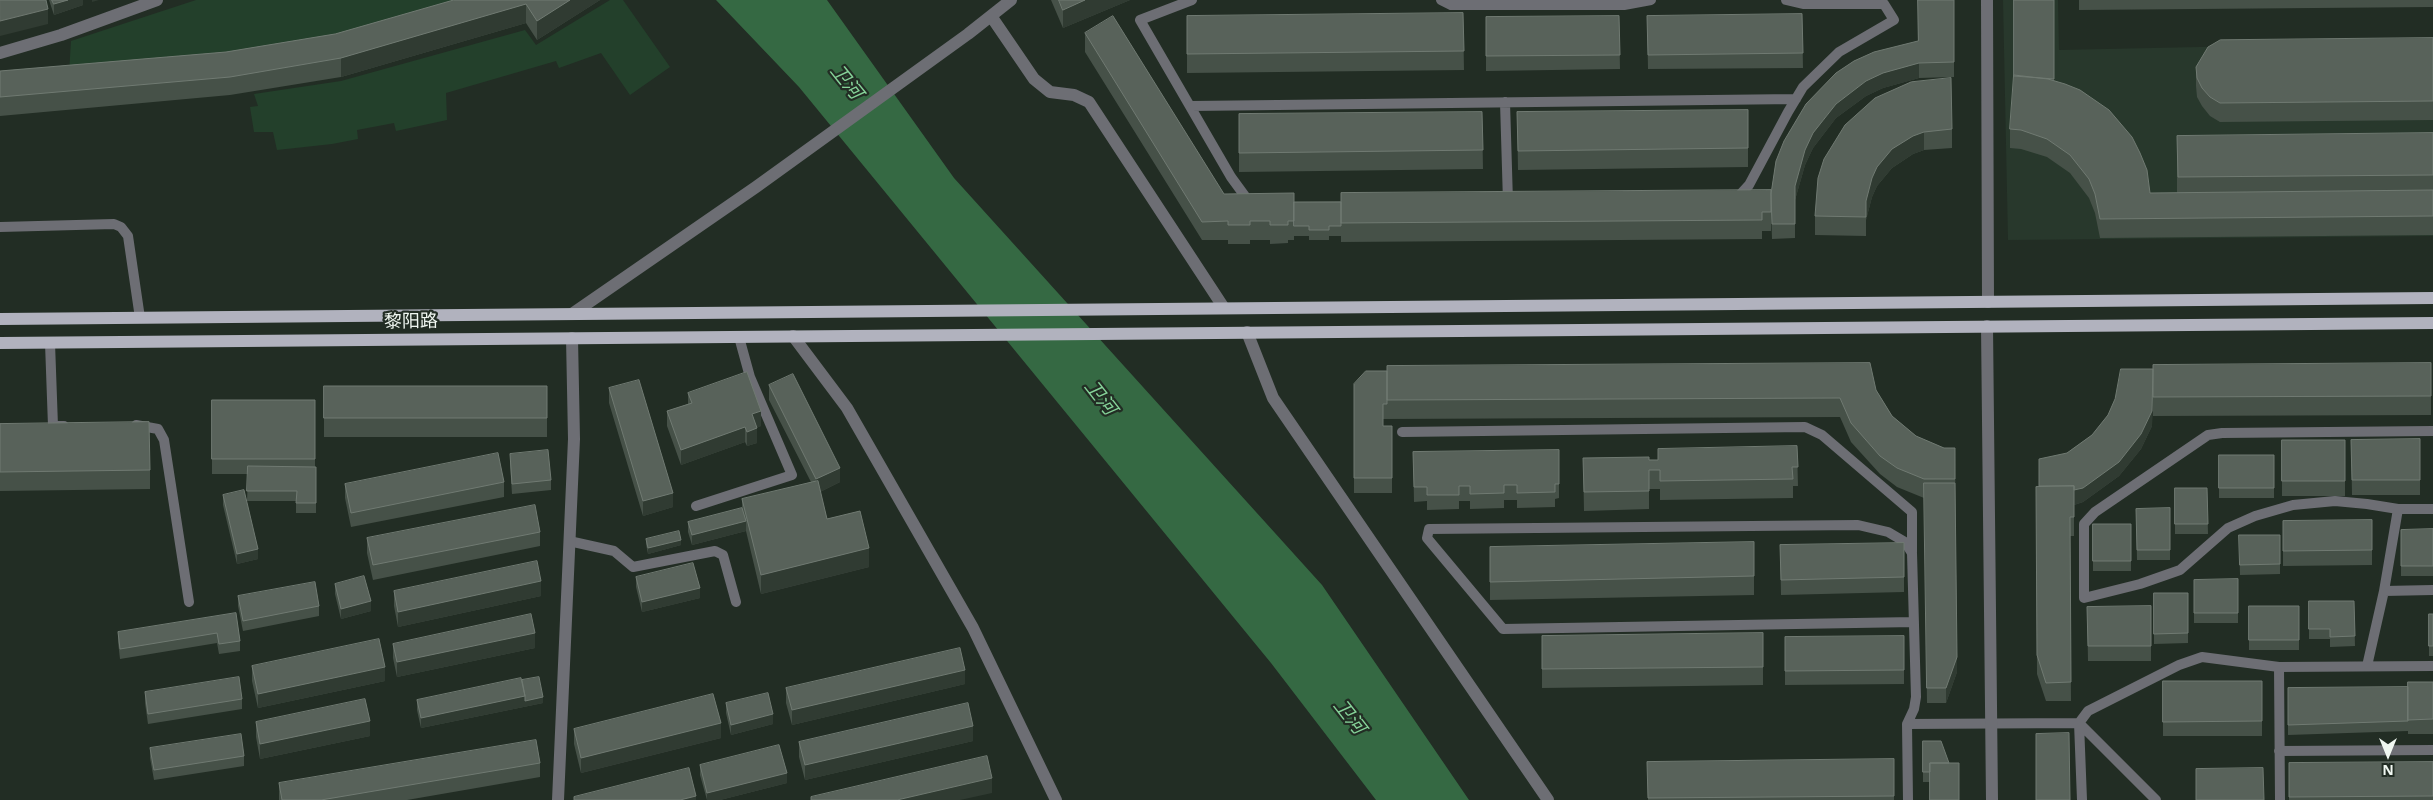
<!DOCTYPE html>
<meta charset="utf-8">
<style>
body{margin:0}
#map{position:relative;width:2433px;height:800px;overflow:hidden;background:#222d24;font-family:"Noto Sans",sans-serif}
canvas{display:block}
.north{position:absolute;left:2363px;top:730px;width:50px;height:50px;-webkit-text-stroke:4px #222d24;paint-order:stroke;rotate:180deg;font-size:14px;font-weight:700;line-height:20px;text-align:center;color:#f0f7f1}
.north::after{content:'';display:block;margin:auto;width:18px;height:22px;background:#f0f7f1;clip-path:polygon(50% 0,100% 100%,50% 72%,0 100%)}
</style>
<div id="map">
<canvas width="2433" height="800"></canvas>
<div class="north">N</div>
</div>
<script>
const ctx = document.querySelector('canvas').getContext('2d');
ctx.lineJoin = 'round';
function paint(path, color) { ctx.fillStyle = color; ctx.fill(path, 'evenodd'); }
function stroke(path, color, width, dash) { ctx.strokeStyle = color; ctx.lineWidth = width; ctx.lineCap = dash ? 'butt' : 'round'; ctx.setLineDash(dash || []); ctx.stroke(path); }
function label(font, color, halo, rows, align = 'center') {
  ctx.font = font + ' "Noto Sans","Noto Sans SC",sans-serif'; ctx.lineWidth = 4.5; ctx.setLineDash([]); ctx.textBaseline = 'middle'; ctx.strokeStyle = halo; ctx.fillStyle = color; for (const [text, x, y, turn = 0] of rows) {
    ctx.save(); ctx.translate(x, y); ctx.rotate((+turn || 0) * Math.PI / 180); ctx.textAlign = isNaN(turn) ? turn : align; if (halo) ctx.strokeText(text, 0, 0); ctx.fillText(text, 0, 0); ctx.restore();
  }
}
paint(new Path2D(`
 M2003,0H2058L2059,50L2433,42V236L2008,240Z`), '#28382c');
paint(new Path2D(`
 M196,0H467L323,41L69,74L71,41Z
 M610,0H623L670,67L630,95L601,53L559,68L556,61L446,93L447,120L396,131L394,123L357,130L358,139L332,144L277,150L273,132H254L250,107L258,106L254,94L341,81L525,30L536,45Z`), '#23402b');
paint(new Path2D(`
 M716,0H827L954,178L1322,585L1469,800H1376L1271,663L799,87Z`), '#356943');
stroke(new Path2D(`
 M1192,0L1140,20L1231,177L1250,203
 M1441,0L1451,5H1624L1651,0
 M1505,102L1508,202
 M1191,106L1796,99
 M1734,197H1738L1749,185L1788,112L1803,87L1839,52L1894,20L1884,4H1803L1786,0
 M0,227L114,224L121,227L128,236L140,318
 M50,343L53,426H64
 M136,425L158,429L164,440L189,602
 M2433,431L2222,433L2208,435L2095,512L2084,524V598L2140,584L2180,570L2228,528L2255,516L2293,505L2335,501L2367,504L2398,509H2433
 M1402,432L1805,427L1822,435L1912,512V552
 M696,506L792,475L750,377L739,337
 M569,541L614,551L633,567L715,551L723,555L736,602
 M2384,591L2433,590
 M2367,666L2384,591L2398,509
 M2279,667L2280,800
 M1907,724L2079,723L2156,800
 M2279,751L2433,750
 M1908,800L1907,724L1914,709L1916,697L1912,553L1905,542L1888,532L1858,525L1429,529L1427,538L1503,629L1914,622
 M2082,800L2079,723L2088,711L2179,665L2202,657L2279,667L2433,666`), '#6d6e74', 10);
stroke(new Path2D(`
 M1987,0L1988,302
 M991,16L1034,79L1050,92L1074,95L1089,102L1224,308
 M0,53L61,35L157,0
 M572,314L756,187L968,34L1011,0
 M1987,326L1992,800
 M1247,332L1273,398L1548,800
 M793,336L847,408L973,628L1056,800
 M558,800L574,439L572,338`), '#6d6e74', 12);
stroke(new Path2D(`
 M0,319L2433,298
 M0,343L2433,323`), '#b1b2be', 12);
paint(new Path2D(`
 M49,0H83V5L54,15Z
 M454,0H600L537,40L526,23L341,77L230,95L0,116V71L226,52L335,34Z
 M1051,0H1130L1063,28Z
 M1954,0V77L1919,78L1883,88L1866,96L1836,118L1813,148L1805,165L1795,200V238L1772,239L1771,208V231H1762V239L1341,242V236H1329V240H1309V236H1294V240H1288V243L1270,244V240H1250V244H1228V240H1202L1085,52V33L1224,194L1294,202L1771,194L1776,161L1918,41Z
 M2054,0V80L2150,193H2177V136L2433,133V235L2100,238L2095,213L2089,198L2070,173L2047,157L2021,149L2010,148V129L2014,75Z
 M2079,0H2433V7L2079,10Z
 M1463,13L1464,70L1187,73V16Z
 M1802,14L1803,68L1648,69L1647,16Z
 M1619,16L1620,69L1486,71V17Z
 M2433,38V120L2220,122L2210,116L2202,106L2197,97L2196,86V67Z
 M1748,110V167L1518,170L1517,112Z
 M1482,112L1483,169L1239,172V114Z
 M1845,125L1952,129V148L1924,150L1913,154L1892,168L1877,186L1872,197L1866,220V236L1815,235V216Z
 M2431,363V415L2153,416V384L2152,426L2141,449L2119,476L2083,502L2074,505V536H2070L2071,701H2046L2037,674L2036,487L2039,486L2067,453L2092,435L2153,369Z
 M1354,384L1876,390L1892,416L1916,436L1944,448H1955L1957,672L1946,703H1927L1924,498L1897,487L1880,474L1851,442L1840,417L1383,419V426H1392V493H1354Z
 M769,385L840,482L820,492L827,519L869,567L761,594L746,531L692,545L688,532V522L742,508V499L811,482L769,400Z
 M324,386H547V437H324Z
 M609,388L673,507L643,516L609,403Z
 M688,393L761,426L757,427V443L747,446L745,442L681,465L667,426V411L688,404Z
 M212,400H315V467H316V513H296V501H247L248,474H212Z
 M0,424L150,470V489L0,491Z
 M2420,439V495H2352L2351,440Z
 M2282,440H2345V496H2282Z
 M1797,446L1798,486H1793V498L1660,500V489H1649V509L1584,511L1583,458L1658,460Z
 M1559,450V498L1555,499V507L1517,508V500H1504V508L1470,509V501H1459V509L1427,510V501L1414,502L1413,452Z
 M510,454L551,480V490L512,494L510,464Z
 M2219,455H2274V498H2219Z
 M504,482V497L351,527L345,498V484Z
 M2175,488H2207L2208,534H2175Z
 M223,495L258,559L237,564L223,505Z
 M2170,508V560H2137L2136,509Z
 M2372,520V565L2283,566V521Z
 M2093,524L2131,561V571H2093Z
 M2433,529V576H2401V530Z
 M540,532V546L373,580L367,553V538Z
 M2239,535L2280,564V574L2240,575Z
 M646,539L681,545L648,554L646,544Z
 M1754,542V595L1490,600V547Z
 M1904,543V592L1781,595L1780,545Z
 M636,577L700,598L642,612L636,587Z
 M2238,579V623H2194V580Z
 M335,584L371,611L341,619L335,594Z
 M394,591L541,596L398,627L394,606Z
 M2154,593H2188V643L2154,644Z
 M238,596L319,606V616L243,631L238,606Z
 M2309,601H2354L2355,646L2330,647V639H2309Z
 M2151,606V661H2088L2087,607Z
 M2249,606H2299V650H2249Z
 M236,613L240,641V651L219,654L217,643L120,659L118,642V632Z
 M2429,614H2433V656H2429Z
 M1763,633V685L1542,688V636Z
 M1904,636V684L1785,685V637Z
 M393,644L535,648L397,677L393,658Z
 M252,666L385,681L258,708L252,681Z
 M522,680L543,703L421,728L417,710V700Z
 M2163,681H2262V736H2163Z
 M2433,682V734H2408V731L2288,735V688L2408,687Z
 M965,684L792,725L786,703V688Z
 M145,692L242,699V709L148,724L145,703Z
 M726,703L773,724L731,735L726,713Z
 M256,722L370,736L260,759L256,737Z
 M574,729L721,738L581,773L574,744Z
 M973,741L805,780L799,757V742Z
 M1923,741L1959,800L1930,782H1923Z
 M150,748L244,756V766L154,780L150,758Z
 M1894,759V800H1648L1647,762Z
 M2433,762V800H2289V763Z
 M540,763V777L407,800H279V783Z
 M700,765L787,783L720,800H707L700,775Z`), '#465148');
paint(new Path2D(`
 M68,0H83V5L54,15V4Z
 M92,0H99L92,2Z
 M570,0H600L537,40V21Z
 M1085,0H1130L1063,28V10Z
 M526,4V23L341,77V58Z
 M48,9V24L0,36V21Z
 M1919,63V78L1883,88L1866,96L1836,118L1813,148L1805,165L1795,200V186L1805,150L1813,133L1836,104L1866,81L1883,73Z
 M1924,132V150L1913,154L1892,168L1877,186L1872,197L1866,220V201L1872,178L1877,167L1892,149L1913,136Z
 M2153,384L2152,426L2141,449L2119,476L2083,502L2074,505V490Z
 M761,411V426L752,429V414Z
 M745,427V442L681,465V450Z
 M757,428V443L747,446V432Z
 M840,468V482L816,494V479Z
 M673,493V507L643,516V501Z
 M746,521V531L692,545V535Z
 M681,540V545L648,554V548Z
 M869,548V567L761,594V575Z
 M258,549V559L237,564V554Z
 M541,581V596L398,627V612Z
 M700,588V598L642,612V602Z
 M371,601V611L341,619V609Z
 M535,633V648L397,677V662Z
 M1957,657V672L1946,703V688Z
 M385,667V681L258,708V694Z
 M965,670V684L792,725V710Z
 M525,696L543,697V703L421,728V718Z
 M773,714V724L731,735V725Z
 M370,721V736L260,759V744Z
 M721,723V738L581,773V758Z
 M973,726V741L805,780V765Z
 M787,773V783L720,800H707V793Z
 M992,778V793L960,800H897Z
 M696,796V800H680Z`), '#303b32');
const building = new Path2D(`
 M0,0H46L48,9L0,21Z
 M52,0H68L54,4Z
 M454,0H570L537,21L526,4L341,58L230,77L0,97V71L226,52L335,34Z
 M1059,0H1085L1063,10Z
 M1918,0H1954V62L1919,63L1883,73L1866,81L1836,104L1813,133L1805,150L1795,186V224H1772L1771,194L1776,161L1784,141L1806,104L1836,73L1854,61L1874,52L1918,41Z
 M2014,0H2054V79L2014,76Z
 M1463,13L1464,51L1187,54V16Z
 M1802,14L1803,53L1648,55L1647,16Z
 M1113,16L1224,194L1294,193V221H1288V225H1270V221H1250V225H1228V221L1202,222L1085,33Z
 M1619,16L1620,55L1486,56V17Z
 M2433,38V101L2220,103L2210,97L2202,88L2197,78L2196,67L2208,47L2220,40Z
 M2014,75L2048,79L2065,84L2080,90L2109,110L2132,137L2140,153L2147,170L2150,193L2433,190V216L2100,219L2095,194L2089,179L2070,155L2047,139L2021,130L2010,129Z
 M1951,78L1952,129L1924,132L1913,136L1892,149L1877,167L1872,178L1866,201V217L1815,216L1818,178L1824,159L1845,125L1875,98L1911,82Z
 M1748,110V148L1518,151L1517,112Z
 M1482,112L1483,150L1239,153V114Z
 M2433,133V175L2178,177L2177,136Z
 M1771,190V212H1762V220L1341,223V193Z
 M1294,202H1341V226H1329V230H1309V226H1294Z
 M1870,363L1876,390L1892,416L1916,436L1944,448H1955V479H1924L1897,468L1880,456L1851,423L1840,398L1387,400V366Z
 M2431,363V396L2153,397V365Z
 M2121,369H2153L2152,411L2141,434L2119,462L2083,488L2074,490V486H2039V459L2067,453L2092,435L2108,415L2115,399Z
 M1366,371H1387V404H1383V426H1392V478H1354V384Z
 M747,372L761,411L752,414L757,428L747,432L745,427L681,450L667,411L692,403L688,393Z
 M793,374L840,468L816,479L769,385Z
 M639,380L673,493L643,501L609,388Z
 M324,386H547V418H324Z
 M212,400H315V459H212Z
 M149,422L150,470L0,472V424Z
 M2420,439V480H2352L2351,440Z
 M2282,440H2345V481H2282Z
 M1797,446L1798,467H1792L1793,479L1660,481V470H1649V491L1584,492L1583,458L1649,457V460H1658V449Z
 M548,450L551,480L512,484L510,454Z
 M1559,450V484H1555V492L1517,493V485H1504V493L1470,494V486H1459V495H1427V487H1414L1413,452Z
 M498,453L504,482L351,513L345,484Z
 M2219,455H2274V488H2219Z
 M248,466L316,467V503H296L297,491H247Z
 M818,481L827,519L860,511L869,548L761,575L742,499Z
 M1924,483H1955L1957,657L1946,688H1927Z
 M2074,486V517H2070L2071,682L2046,683L2037,655L2036,487Z
 M2175,488H2207L2208,524H2175Z
 M244,490L258,549L237,554L223,495Z
 M535,505L540,532L373,565L367,538Z
 M742,508L746,521L692,535L688,522Z
 M2170,508V550H2137L2136,509Z
 M2372,520V550L2283,551V521Z
 M2093,524H2131V561H2093Z
 M2433,529V566H2401V530Z
 M679,531L681,540L648,548L646,539Z
 M2239,535H2280V564L2240,565Z
 M1754,542V576L1490,582V547Z
 M1904,543V577L1781,580L1780,545Z
 M537,561L541,581L398,612L394,591Z
 M693,563L700,588L642,602L636,577Z
 M364,576L371,601L341,609L335,584Z
 M2238,579V613H2194V580Z
 M315,582L319,606L243,621L238,596Z
 M2154,593H2188V633L2154,634Z
 M2309,601H2354L2355,636L2330,637V629H2309Z
 M2151,606V646H2088L2087,607Z
 M2249,606H2299V640H2249Z
 M236,613L240,641L219,644L217,633L120,649L118,632Z
 M531,614L535,633L397,662L393,644Z
 M2429,614H2433V646H2429Z
 M1763,633V667L1542,669V636Z
 M1904,636V670L1785,671V637Z
 M379,639L385,667L258,694L252,666Z
 M960,648L965,670L792,710L786,688Z
 M239,677L242,699L148,714L145,692Z
 M539,677L543,697L525,701V696L522,680Z
 M521,678L525,696L421,718L417,700Z
 M2163,681H2262V721L2163,722Z
 M2408,682H2433V719L2408,720Z
 M2408,687V721L2288,725V688Z
 M768,693L773,714L731,725L726,703Z
 M713,694L721,723L581,758L574,729Z
 M365,699L370,721L260,744L256,722Z
 M968,703L973,726L805,765L799,742Z
 M2069,733L2070,800H2036V734Z
 M241,734L244,756L154,770L150,748Z
 M536,740L540,763L321,800H282L279,783Z
 M1923,741H1941L1949,763H1930V772H1923Z
 M779,745L787,773L707,793L700,765Z
 M987,756L992,778L897,800H811V797Z
 M1894,759V796L1648,798L1647,762Z
 M2433,762V796L2289,797V763Z
 M1930,763H1959V800H1930Z
 M689,768L696,796L680,800H574V797Z
 M2263,768L2264,800H2196V769Z`);
paint(building, '#58625a');
stroke(building, '#707a72', 1);
label('18px', '#f0f7f1', '#222d24', [
 ["黎阳路",411,322,-1]
]);
label('italic 19px', '#86d399', '#222d24', [
 ["卫河",846,82,51],
 ["卫河",1100,398,52],
 ["卫河",1349,717,52]
]);
</script>
